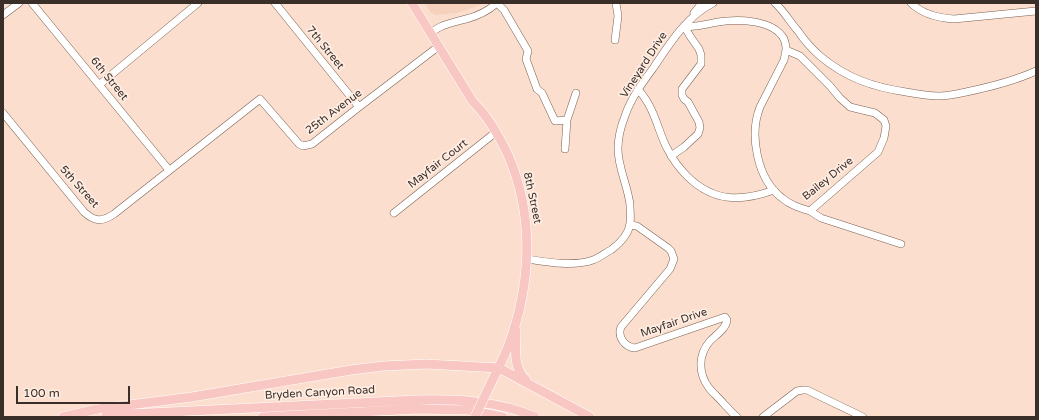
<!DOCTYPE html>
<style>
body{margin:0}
#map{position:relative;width:1039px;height:420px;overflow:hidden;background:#fbdecd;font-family:"Varela Round",sans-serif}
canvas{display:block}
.frame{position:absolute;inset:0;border:4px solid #3a2f28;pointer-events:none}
.scale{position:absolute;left:16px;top:386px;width:114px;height:18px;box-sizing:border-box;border:2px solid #3a2f28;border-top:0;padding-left:5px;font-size:12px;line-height:14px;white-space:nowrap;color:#3a2f28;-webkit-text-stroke:3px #ffede3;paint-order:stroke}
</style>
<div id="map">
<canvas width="1039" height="420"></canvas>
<div class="frame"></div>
<div class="scale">100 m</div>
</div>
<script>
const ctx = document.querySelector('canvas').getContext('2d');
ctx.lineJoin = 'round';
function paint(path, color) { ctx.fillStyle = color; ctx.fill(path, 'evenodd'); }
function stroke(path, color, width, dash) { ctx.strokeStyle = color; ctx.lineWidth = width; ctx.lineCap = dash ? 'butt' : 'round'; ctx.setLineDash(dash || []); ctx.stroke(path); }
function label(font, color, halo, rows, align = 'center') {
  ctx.font = font + ' "Varela Round",sans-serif'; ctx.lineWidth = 3.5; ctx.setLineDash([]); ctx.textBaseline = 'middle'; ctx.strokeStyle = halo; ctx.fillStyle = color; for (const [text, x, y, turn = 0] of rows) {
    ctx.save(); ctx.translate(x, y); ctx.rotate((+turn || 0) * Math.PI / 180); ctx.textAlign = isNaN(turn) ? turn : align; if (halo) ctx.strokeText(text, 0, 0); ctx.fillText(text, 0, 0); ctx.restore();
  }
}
paint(new Path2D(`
 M425,3H483L480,5L457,13L436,15L430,12Z`), '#f6d2bd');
const minor = new Path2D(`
 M32,3L169,170
 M275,3L359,107
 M497,3L504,10L528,51L526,59L537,89L542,93L555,121L567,120
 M775,3C784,11 790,22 798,31C804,40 812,49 820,56C846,78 873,87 906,92C917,94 928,96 939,96C948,96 957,94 966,92C990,87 1014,81 1036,71
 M911,3C923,15 939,18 954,19L1036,11
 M694,13L702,3
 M3,15L19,3
 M684,26C698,28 705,24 718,22C737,19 773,19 784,39C785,42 786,45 786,48V50L784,60L760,107C749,135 757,179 782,198C790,205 800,208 810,211L878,152L884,138L886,126L884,120L875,113L850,107L840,98L830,86L800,56L786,50
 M431,33C434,30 438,28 442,26C449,23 458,21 466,19C478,16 488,11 497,3
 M615,40L618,16L616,3
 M99,85L198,3
 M638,89C642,94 646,99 649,105C657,119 660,136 668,150C673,160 680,169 688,177C714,202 741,202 774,190
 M3,113L84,212C95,222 102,222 114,214L260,99L299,144L303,146L312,144L359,107L439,46
 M565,149L567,120L576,93
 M671,156L684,147L698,134L700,128L699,122L688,102L684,99L682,95V89L701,64V55L699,49L690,36L684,26
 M810,211L821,218L901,244
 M394,213L496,132
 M630,225L637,226L668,248L671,251L674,259L670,269L621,327C617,337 625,347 635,348L725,317L727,320C726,329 716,335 710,341C698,355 698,373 709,388C713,393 719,398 724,404C728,408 732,413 737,417
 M527,259C546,262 573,267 593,260C599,258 605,253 611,250C619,244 629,234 630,223C631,218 630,211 630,205C628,186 618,168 618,149C618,138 621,126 625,116C631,98 643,82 654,67C670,43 687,16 713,3
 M763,417L797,391L803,390H807L863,417`);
const major = new Path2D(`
 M412,3L473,102C488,116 499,136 508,155C535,217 531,285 508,347C503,359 497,371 491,383
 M516,330C516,347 512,367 526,380
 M63,417L98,409L192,397L351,370L384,366L426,364L499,368L590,417
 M105,417L129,414L417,400C457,399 498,401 535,417
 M262,417L418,409L468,410L503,417`);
stroke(minor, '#7a6152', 8);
stroke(major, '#fff', 10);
stroke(minor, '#fff', 7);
stroke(major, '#f8c7c4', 9);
const majorBridge = new Path2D(`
 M475,417L491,383`);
stroke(majorBridge, '#fff', 10, []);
stroke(majorBridge, '#f8c7c4', 9);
label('11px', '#3a2f28', '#ffede3', [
 ["7th Street",325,48,51],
 ["Vineyard Drive",644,65,-57],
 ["6th Street",109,79,51],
 ["25th Avenue",334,112,-37],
 ["Mayfair Court",438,164,-38],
 ["Bailey Drive",828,179,-39],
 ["5th Street",79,187,48],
 ["8th Street",532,198,78],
 ["Mayfair Drive",674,323,-19],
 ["Bryden Canyon Road",320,393,-3]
]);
</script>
